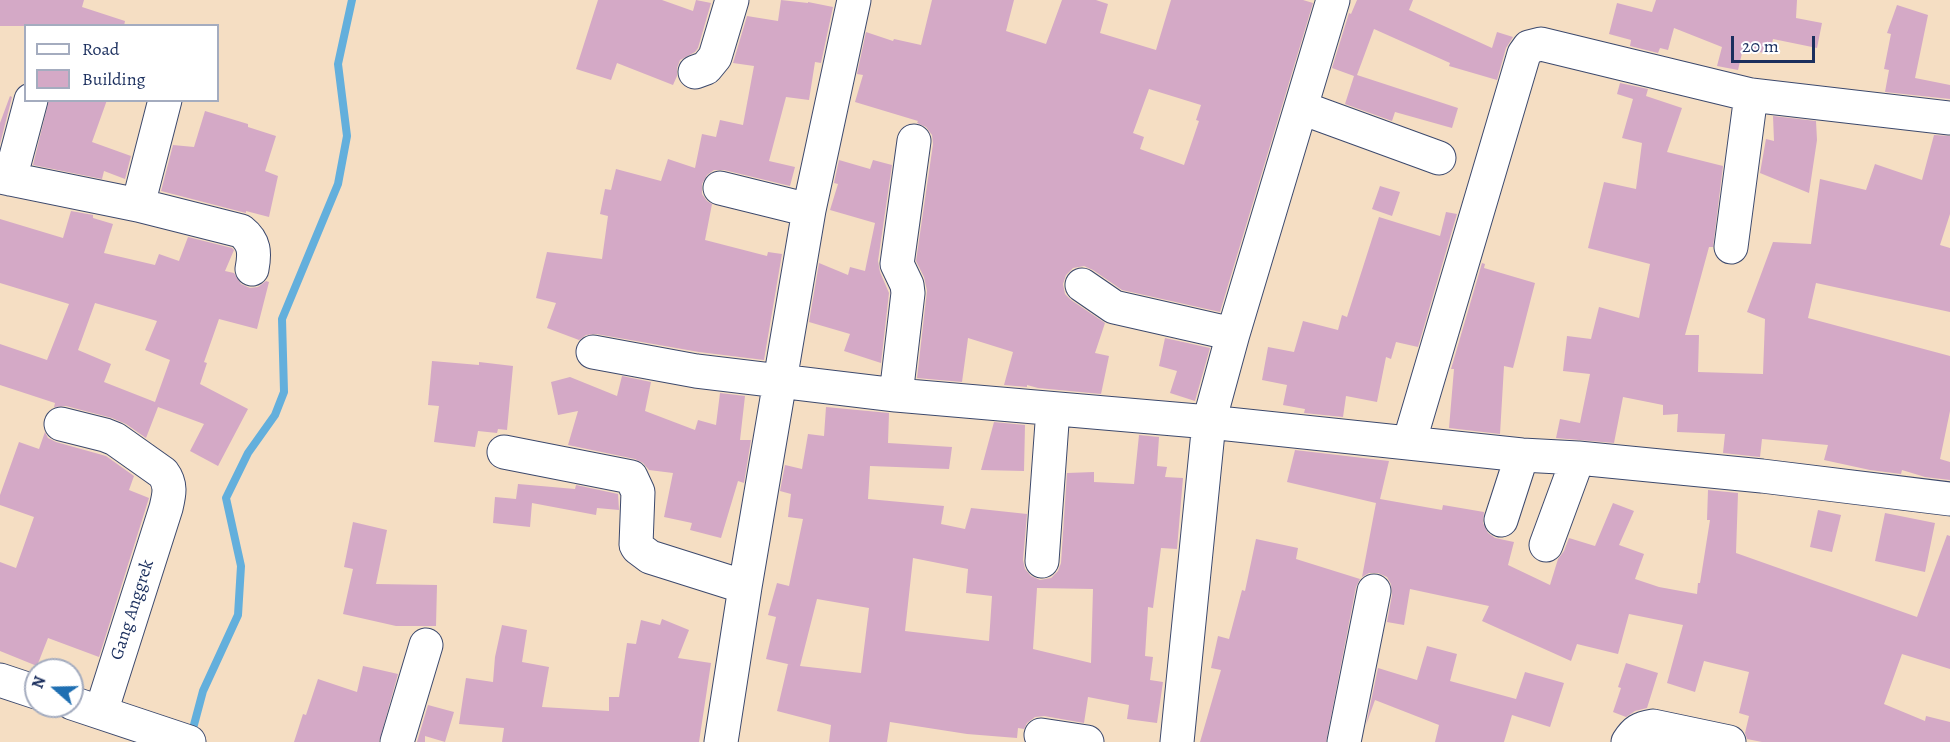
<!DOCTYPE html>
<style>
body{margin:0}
#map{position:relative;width:1950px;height:742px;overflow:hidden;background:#f5dec3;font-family:Alegreya,serif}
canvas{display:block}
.legend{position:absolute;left:24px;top:24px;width:195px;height:78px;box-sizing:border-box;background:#fff;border:2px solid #a4acbf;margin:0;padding:8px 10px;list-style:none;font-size:18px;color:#1b2f5e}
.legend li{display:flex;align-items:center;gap:12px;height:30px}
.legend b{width:30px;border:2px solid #a4acbf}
.north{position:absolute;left:24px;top:658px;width:60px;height:60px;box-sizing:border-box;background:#fff;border:2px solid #a4acbf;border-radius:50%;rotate:290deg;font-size:16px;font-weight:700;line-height:24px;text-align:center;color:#1b2f5e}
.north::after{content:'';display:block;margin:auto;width:21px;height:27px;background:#1f6fb2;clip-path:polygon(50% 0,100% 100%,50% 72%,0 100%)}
.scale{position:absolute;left:1731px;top:36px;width:84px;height:27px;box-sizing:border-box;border:3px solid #1b2f5e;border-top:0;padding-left:8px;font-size:18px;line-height:21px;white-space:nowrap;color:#1b2f5e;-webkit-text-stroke:4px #fff;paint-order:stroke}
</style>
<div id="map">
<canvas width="1950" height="742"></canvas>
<ul class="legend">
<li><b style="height:8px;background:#fff"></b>Road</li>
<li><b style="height:16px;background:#d4a9c6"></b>Building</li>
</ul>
<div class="north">N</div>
<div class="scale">20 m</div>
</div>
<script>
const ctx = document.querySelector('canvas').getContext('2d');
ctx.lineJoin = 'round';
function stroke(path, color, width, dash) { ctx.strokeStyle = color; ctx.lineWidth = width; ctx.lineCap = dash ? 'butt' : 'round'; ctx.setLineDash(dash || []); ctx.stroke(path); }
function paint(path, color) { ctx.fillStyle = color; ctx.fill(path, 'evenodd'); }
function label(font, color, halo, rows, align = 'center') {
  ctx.font = font + ' Alegreya,serif'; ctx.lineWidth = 4.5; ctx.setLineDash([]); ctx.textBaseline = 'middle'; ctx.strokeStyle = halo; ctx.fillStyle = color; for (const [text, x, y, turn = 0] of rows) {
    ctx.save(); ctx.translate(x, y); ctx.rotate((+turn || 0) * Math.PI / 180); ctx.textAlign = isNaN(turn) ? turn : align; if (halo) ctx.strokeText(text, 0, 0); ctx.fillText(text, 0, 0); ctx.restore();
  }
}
stroke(new Path2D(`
 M191,736L203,691L238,615L241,566L226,498L248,453L275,415L284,392L282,319L338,184L347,136L338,64L352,0`), '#63afdc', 8);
paint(new Path2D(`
 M0,0H84L82,7L125,21L124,26H0Z
 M598,0H662L693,11L696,0L711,3L698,48L695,52L680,60L677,68V76L673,85L617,63L611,80L576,69Z
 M781,0L808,3V2L833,7L821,63L815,62L809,100L786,97L769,161L795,167L790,186L724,170H714L707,175L702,184V194L707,201L712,204L705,240L767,256L768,252L782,254L764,360L699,352L596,334L586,335L579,340L547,328L556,303L536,298L547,252L602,259L608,216L600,214L605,189L611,190L616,169L661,181L668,159L695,168L702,134L716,137L720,120L743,125L754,66L733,63L747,16L778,21Z
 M932,0H1014L1006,31L1046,44L1062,0H1096L1108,4L1100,33L1156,50L1171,0H1303L1313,3L1220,312L1122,290L1093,270L1084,266L1073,268L1066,275L1063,284L1065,294L1071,300L1105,323L1095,353L1109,356L1101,394L1038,388L1027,385V387L1004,385L1013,352L968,338L962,382L917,378L927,291L924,277L916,261L933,144L932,135L926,127L917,123L918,121L855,102L863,75L857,74L866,32L893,41L894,39L921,45ZM1149,89L1201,105L1196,120L1199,121L1184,165L1140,149L1144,137L1133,133Z
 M1357,0H1413L1409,10L1492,48L1497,32L1513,37L1506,48L1497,80L1449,66L1450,63L1374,29L1357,75L1458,108L1452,128L1395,112L1392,121L1345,104L1354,76L1332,68L1349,13L1351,14Z
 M1656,0H1797L1796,18L1822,23L1817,48L1773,39L1770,54L1743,49L1738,70L1717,66L1722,47L1674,28L1668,50L1660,48L1658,53L1630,46L1631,40L1609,34L1617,3L1652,12Z
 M1897,5L1928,15L1915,78L1950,85V99L1885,92L1889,70L1884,69L1891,34L1887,33Z
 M1620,83L1648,89L1646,96L1682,108L1667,152L1723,166L1713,247H1709L1685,335H1699L1698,372L1763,374L1765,319L1747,312L1773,242L1811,244L1820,179L1866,190L1875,164L1922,180L1934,135L1950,136V214L1940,245L1950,248V312L1816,283L1808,318L1950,356V411L1940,459L1950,462V480L1925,477L1902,470L1901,474L1870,470L1824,460L1828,445L1762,439L1760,457L1723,453L1725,434L1677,432L1678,414L1663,415V405L1623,397L1614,443L1556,438L1560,419L1580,423L1590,374L1563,371L1567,336L1591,339L1599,307L1639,318L1650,264L1588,248L1604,182L1636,189L1642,143L1622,138L1633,99L1617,94Z
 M10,96L12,97L0,144V123Z
 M49,100H107L92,142L131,156L125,179L104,171L102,179L33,165Z
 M205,111L248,124V127L276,136L265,171L278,176L269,217L246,211V213L161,191L173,145L194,147Z
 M1773,116L1816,121L1817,140L1809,193L1760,173L1766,139L1774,141Z
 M839,160L870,169L873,160L892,165L878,261L880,272L889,293L881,363L844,351L850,334L809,322L819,263L848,275L850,267L865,271L875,223L830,210L838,184L834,183Z
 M1380,186L1400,192L1392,216L1372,209Z
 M71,211L93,215V218L113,224L104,253L155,265L159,254L179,261L188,237L232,248L234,250L225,271L234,273L241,284L250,288L258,287L266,281L269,282L257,329L219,319L204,362L207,363L200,384L248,409L218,466L190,451L204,424L158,407L146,438L126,424L112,418L66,406L54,407L55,403L0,385V344L47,360L69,304L0,283V219L63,238ZM95,303L157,321L145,350L170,360L155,402L104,382L111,364L78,350Z
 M1446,212L1457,214L1418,347L1396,342L1391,359L1386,357L1377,402L1346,396L1343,417L1304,413L1305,409L1283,405L1287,385L1262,380L1268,347L1294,352L1303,321L1338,330L1342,315L1347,317L1379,217L1440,236Z
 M1482,263L1485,264L1484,268L1535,283L1513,368L1504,366L1500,434L1449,428L1454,369H1451Z
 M1165,338L1210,348L1195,401L1170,393L1177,371L1159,366Z
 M432,361L479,365V362L513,366L507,430L498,429L497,433L478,431L475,447L434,442L439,406L428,405Z
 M622,376L651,382L645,411L695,430L698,420L716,425L720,393L745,396L740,440H751L744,483L738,481L721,538L690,530L692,523L664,517L673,473L649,470L643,463L635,459L568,445L578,411L558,415L551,382L570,377L617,396Z
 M826,407L889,413L888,443L952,447L949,469L870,466L868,499L944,506L941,524L965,529L971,508L1027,514L1023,560L1025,569L1031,576L1040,580L1051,578L1058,571L1061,563L1067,473L1094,472V482L1134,484L1139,435L1159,437L1157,466L1167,467L1165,477L1183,478L1177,549L1161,548L1153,608L1148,607L1145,656L1153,657L1150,680L1163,682L1157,723L1127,719L1129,705L1088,697L1084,723L1044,716L1035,717L1027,723L1024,729L1018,728L1017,738L967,734L890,722L887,742H829L831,725L777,711L788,664L792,665L766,659L776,617L768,615L777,583L789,586L803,519L788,517L791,494L780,491L785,465L802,469L808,434L824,436ZM913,558L968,569L966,593L992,596L989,641L905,631ZM1037,588L1093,589L1091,663L1033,649ZM817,599L869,608L861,673L800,666Z
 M994,422L1025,425L1024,471L981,470Z
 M45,432L48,438L56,442L106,456L134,476L129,490L149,498L99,657L48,638L37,666L0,651V562L16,568L34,517L0,505V495L19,442L39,449Z
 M1295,450L1389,461L1380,499L1442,510L1443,505L1484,512L1483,523L1488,533L1495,538L1514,542L1508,565L1550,585L1558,559L1564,551L1569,538L1595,546L1613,503L1634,511L1619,545L1644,554L1635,579L1659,587L1697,594L1698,583H1700L1710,520H1707L1708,490L1738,493L1736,553L1917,617L1947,535L1950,536V669L1902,654L1884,704L1925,721L1926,716L1950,722V742H1762L1747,739L1745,733L1749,716L1739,713L1749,672L1704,661L1695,692L1667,683L1683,625L1629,614L1618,654L1577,644L1571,661L1482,621L1489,606L1410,589L1404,625L1387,622L1392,595L1391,584L1387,577L1378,573H1369L1362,577L1376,503L1287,482Z
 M518,484L575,489L576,485L618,494L619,510L597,508L596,515L532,503L530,527L493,523L495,497L516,499Z
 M1818,510L1841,515L1832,552L1810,547Z
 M1885,513L1935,523L1925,572L1875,561Z
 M353,522L387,530L376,584L437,585L436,626H396L343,614L353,569L344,567Z
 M1256,539L1298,548L1296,559L1360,579L1356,587L1326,742H1200L1221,670L1211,668L1218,636L1229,639L1242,590L1245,591Z
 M662,619L689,630L678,658L711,663L699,742H502L504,728L459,724L466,678L493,682L495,657L502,625L527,630L522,662L549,667L542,707L609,711V697H619L627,643L636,644L641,620L660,625Z
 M1427,646L1457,654L1450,681L1516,699L1525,672L1564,683L1550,727L1512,715L1504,742H1435L1439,725L1375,700L1366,725L1378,668L1417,680Z
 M1626,663L1658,673L1647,708L1635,711L1626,717L1613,712L1621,688L1618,687Z
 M363,666L398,674L379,742H294L303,714L306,715L318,679L357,692Z
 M428,705L454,712L445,742L425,736V742H417Z`), '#d4a9c6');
const minor = new Path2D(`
 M695,72L706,68L715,57L732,0
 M1302,108L1439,158
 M0,177L138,205L241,231C255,242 255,253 252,269
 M10,179L31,100
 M720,188L809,210
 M138,205L165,100
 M1731,247L1751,95
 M1082,285L1114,307L1233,334
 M593,352L696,371L896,395L1209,422L1522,455L1578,458L1762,476L1950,499
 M896,395L908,293L907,285L897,264L914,141
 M61,424L105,435L115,439L163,473C172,485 169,495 166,508L101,712
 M1409,443L1524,54L1529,47L1541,44L1751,95L1950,118
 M504,452L631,477L638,492L636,545L638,548L650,557L745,587
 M1501,520L1522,455
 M1546,545L1578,458
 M1042,561L1053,409
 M1041,735L1087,742
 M397,742L426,645
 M721,742L745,587L809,210L854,0
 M1177,742L1209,422L1233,334L1333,0
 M1344,742L1374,591
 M1628,742C1635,731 1640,728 1653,726L1729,742`);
const highway = new Path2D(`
 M0,680L36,692
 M72,703L189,742`);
stroke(minor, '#3c496d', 35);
stroke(highway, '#3c496d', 35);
stroke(minor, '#fff', 33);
stroke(highway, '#fff', 33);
label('18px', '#1b2f5e', '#fff', [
 ["Gang Anggrek",133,610,-72]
]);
</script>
